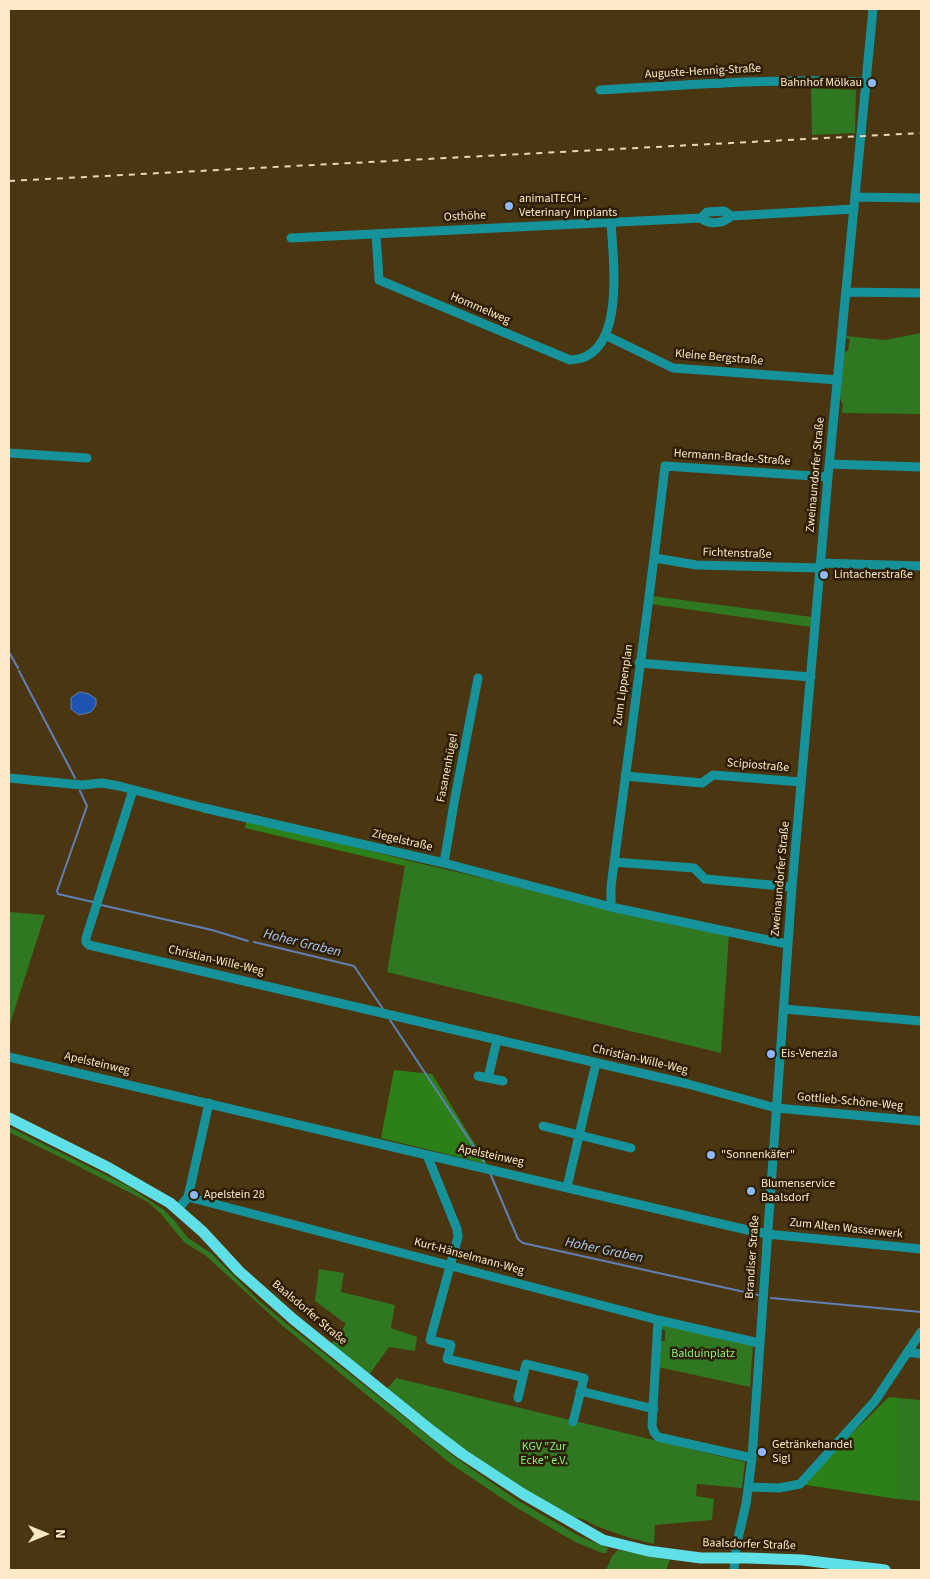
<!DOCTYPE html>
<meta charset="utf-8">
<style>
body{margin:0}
#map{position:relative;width:930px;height:1579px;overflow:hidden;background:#4a3611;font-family:"Source Sans 3",sans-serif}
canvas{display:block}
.frame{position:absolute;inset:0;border:10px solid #fde9c7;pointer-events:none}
.north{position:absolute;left:20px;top:1509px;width:50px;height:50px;-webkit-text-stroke:4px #2d1e01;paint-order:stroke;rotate:90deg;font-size:14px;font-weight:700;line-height:20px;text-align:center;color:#fde9c7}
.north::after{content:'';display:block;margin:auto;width:18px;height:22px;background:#fde9c7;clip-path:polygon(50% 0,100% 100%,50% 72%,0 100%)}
</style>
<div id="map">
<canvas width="930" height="1579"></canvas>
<div class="frame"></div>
<div class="north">N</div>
</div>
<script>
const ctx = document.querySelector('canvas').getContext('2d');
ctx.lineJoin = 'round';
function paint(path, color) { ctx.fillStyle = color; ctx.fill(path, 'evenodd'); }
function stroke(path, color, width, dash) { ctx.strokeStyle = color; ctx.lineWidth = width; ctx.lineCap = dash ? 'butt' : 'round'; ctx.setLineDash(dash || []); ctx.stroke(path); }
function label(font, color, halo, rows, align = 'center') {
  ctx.font = font + ' "Source Sans 3",sans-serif'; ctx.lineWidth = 5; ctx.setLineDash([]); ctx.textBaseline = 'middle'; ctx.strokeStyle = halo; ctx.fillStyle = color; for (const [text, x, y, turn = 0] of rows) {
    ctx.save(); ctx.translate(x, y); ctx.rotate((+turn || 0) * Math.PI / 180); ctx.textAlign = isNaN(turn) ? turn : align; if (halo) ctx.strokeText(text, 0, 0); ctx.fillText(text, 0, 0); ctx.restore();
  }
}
paint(new Path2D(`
 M811,88L856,90L855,133L812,135Z
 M921,333V414L842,413L843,405L840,398L844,352L848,351L850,339L846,338V336L885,340Z
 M652,596L812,617L811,627L651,604Z
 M406,860L690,927L729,935L721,1053L387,972Z
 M9,912L45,915L9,1027Z
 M9,1127L128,1186L164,1210L174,1220L188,1238L212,1254L258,1300L287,1324L456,1458L517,1500L579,1536L608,1548L606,1553H602L575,1542L551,1528L512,1505L451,1464L284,1327L205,1255L185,1243L161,1214L148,1202L68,1161L9,1132Z
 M319,1269L344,1273L341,1292L395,1305L391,1328L417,1337L415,1351L389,1347L369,1375L331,1345L346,1324L315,1301Z
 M662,1325L753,1344L750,1387L658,1367L660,1341H665V1330L661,1329Z
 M396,1378L745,1462L742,1488L697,1484L696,1496L714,1499L712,1520L655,1525L654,1544L630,1538L596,1526L583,1519L566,1516L475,1457L428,1423L387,1389Z
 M898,1398L921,1400V1501L897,1499Z
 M618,1550L670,1560L666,1570H606L612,1556Z`), '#2f7721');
paint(new Path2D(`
 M247,820L406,860L405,866L245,828Z
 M394,1070L432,1074L487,1164L381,1138Z
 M889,1397L898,1398L897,1499L800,1484Z`), '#2b8118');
const water = new Path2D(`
 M80,692L89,694L96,699V705L91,712L79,715L71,709V698Z`);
paint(water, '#1d53b1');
stroke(water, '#6080b8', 1);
stroke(new Path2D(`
 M9,652L18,668
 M19,671L75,778
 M80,791L87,806L57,891L58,894L93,902
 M101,905L212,930L248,941
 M254,942L354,966L383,1009
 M390,1020L484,1162
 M490,1173L518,1239L523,1243L758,1295
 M771,1298L921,1312`), '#6080b8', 2);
stroke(new Path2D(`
 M600,90C689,85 778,78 867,82
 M855,197L921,198
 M701,218L707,212L724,211L731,216
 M376,234L379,280L570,360C627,359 613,260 611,222
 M291,238L701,218C709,225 723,224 731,216L854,209
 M846,292L921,293
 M605,335L673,368L838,380
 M9,453L87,458
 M829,464L921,467
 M655,558L696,565L820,568
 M820,563L921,566
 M639,663L811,677
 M625,776L702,783L713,775L801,782
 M9,778L82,785L102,783L119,786L204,808L444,863L611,907L787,944
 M133,790L86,938V942L89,945L688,1084L776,1108L921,1121
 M614,862L694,868L705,879L792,887
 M444,863L454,803L478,678
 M611,907V887C629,746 649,607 665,466L828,477
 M784,1009L921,1021
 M9,1057L743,1229L767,1234L921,1249
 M478,1076L503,1081
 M488,1078L497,1040
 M543,1126L631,1148
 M427,1155L457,1229L458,1237L430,1340L451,1345L447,1359L523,1377
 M567,1187L596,1063
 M188,1197L209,1103
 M178,1209L188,1197L658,1320L759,1343
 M658,1320L652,1426L654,1432L658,1437L752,1458
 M909,1352L921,1354
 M580,1391L654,1409
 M518,1398L526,1364L584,1378L573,1422
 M749,1487L779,1488L800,1484L875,1401L921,1332
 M734,1570L736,1547L746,1504L752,1458L792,887L828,477L873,9`), '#16939a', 9);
stroke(new Path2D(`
 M9,1118L109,1168L170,1203L203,1232L239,1271L293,1319L433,1432L462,1454L523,1494L603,1540L648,1551L701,1558H748L802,1560L885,1570`), '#5fdfe6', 11);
stroke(new Path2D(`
 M9,181L921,133`), '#ebd7b4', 2, [6, 6]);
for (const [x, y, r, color] of [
 [872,83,5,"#8fb8fd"],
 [509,206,5,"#8fb8fd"],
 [824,575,5,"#8fb8fd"],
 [771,1054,5,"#8fb8fd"],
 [711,1155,5,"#8fb8fd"],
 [751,1191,5,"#8fb8fd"],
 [194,1195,5,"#8fb8fd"],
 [762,1452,5,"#8fb8fd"]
]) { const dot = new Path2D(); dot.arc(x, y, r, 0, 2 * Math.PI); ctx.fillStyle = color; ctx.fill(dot); stroke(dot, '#2d1e01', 2); }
label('12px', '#fde9c7', '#2d1e01', [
 ["Auguste-Hennig-Straße",703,72,-3],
 ["Osthöhe",465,217,-3],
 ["Hommelweg",480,309,23],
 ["Kleine Bergstraße",719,358,5],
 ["Hermann-Brade-Straße",732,458,4],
 ["Zweinaundorfer Straße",816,475,-85],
 ["Fichtenstraße",737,554,2],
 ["Zum Lippenplan",624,685,-82],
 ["Scipiostraße",758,766,5],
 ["Fasanenhügel",448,768,-79],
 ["Ziegelstraße",402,841,13],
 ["Zweinaundorfer Straße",781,879,-85],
 ["Christian-Wille-Weg",216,961,13],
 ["Christian-Wille-Weg",640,1060,13],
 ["Apelsteinweg",97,1064,13],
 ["Gottlieb-Schöne-Weg",850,1102,5],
 ["Apelsteinweg",491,1156,12],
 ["Zum Alten Wasserwerk",846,1229,6],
 ["Kurt-Hänselmann-Weg",469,1257,15],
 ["Brandiser Straße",753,1257,-86],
 ["Baalsdorfer Straße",309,1313,40],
 ["Baalsdorfer Straße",749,1545,2]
]);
label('12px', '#fde9c7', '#2d1e01', [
 ["Bahnhof Mölkau",862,83,"right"],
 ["animalTECH -",519,199],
 ["Veterinary Implants",519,213],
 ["Lintacherstraße",834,575],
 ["Eis-Venezia",781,1054],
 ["\"Sonnenkäfer\"",721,1155],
 ["Blumenservice",761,1184],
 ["Baalsdorf",761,1198],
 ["Apelstein 28",204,1195],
 ["Getränkehandel",772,1445],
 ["Sigl",772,1459]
], 'left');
label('12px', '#88f175', '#2d1e01', [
 ["Balduinplatz",703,1354],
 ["KGV \"Zur",544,1447],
 ["Ecke\" e.V.",544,1461]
]);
label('italic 14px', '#acc9fa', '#2d1e01', [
 ["Hoher Graben",302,944,14],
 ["Hoher Graben",604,1251,12]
]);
</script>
